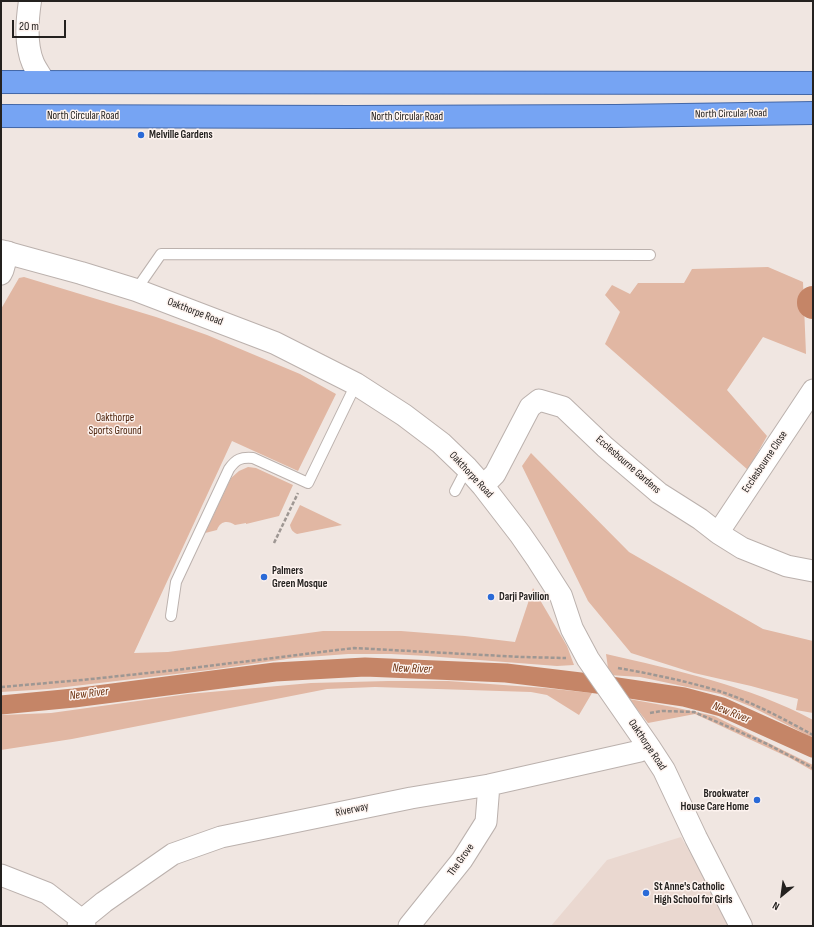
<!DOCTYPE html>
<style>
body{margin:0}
#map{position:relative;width:814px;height:927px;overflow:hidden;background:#f0e6e1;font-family:"Sofia Sans Condensed",sans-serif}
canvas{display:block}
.frame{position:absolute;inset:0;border:2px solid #24211f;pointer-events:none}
.north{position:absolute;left:762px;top:875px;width:40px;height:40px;-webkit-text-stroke:3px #fdf3ef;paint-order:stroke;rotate:209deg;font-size:11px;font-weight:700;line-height:16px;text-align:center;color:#24211f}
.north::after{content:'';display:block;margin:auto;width:14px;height:18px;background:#24211f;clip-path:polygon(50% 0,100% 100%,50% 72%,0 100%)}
.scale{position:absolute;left:12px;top:20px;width:54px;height:18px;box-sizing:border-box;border:2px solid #24211f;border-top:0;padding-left:5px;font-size:12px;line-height:14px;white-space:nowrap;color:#24211f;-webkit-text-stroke:3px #fdf3ef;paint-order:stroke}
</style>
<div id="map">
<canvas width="814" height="927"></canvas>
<div class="frame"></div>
<div class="north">N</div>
<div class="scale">20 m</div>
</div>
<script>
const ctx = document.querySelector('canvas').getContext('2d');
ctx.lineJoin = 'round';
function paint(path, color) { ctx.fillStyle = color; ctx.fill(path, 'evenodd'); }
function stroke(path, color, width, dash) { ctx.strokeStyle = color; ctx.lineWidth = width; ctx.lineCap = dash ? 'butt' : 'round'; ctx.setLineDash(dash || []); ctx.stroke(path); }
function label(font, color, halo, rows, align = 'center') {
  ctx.font = font + ' "Sofia Sans Condensed",sans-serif'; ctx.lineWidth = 3; ctx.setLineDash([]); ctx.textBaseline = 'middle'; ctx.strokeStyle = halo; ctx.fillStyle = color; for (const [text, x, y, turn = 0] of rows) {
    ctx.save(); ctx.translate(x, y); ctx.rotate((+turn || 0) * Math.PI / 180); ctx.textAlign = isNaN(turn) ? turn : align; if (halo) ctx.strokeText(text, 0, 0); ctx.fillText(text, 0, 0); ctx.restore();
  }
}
paint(new Path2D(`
 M681,837L733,926H551L607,860Z`), '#ead8d0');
paint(new Path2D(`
 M768,267L803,282L806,354L763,337L727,390L767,436L748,470L605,344L620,312L605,295L612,285L630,294L638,283H684L692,269Z
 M24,277L156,317L207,335L300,374L336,394L298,471L232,441L134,653L168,652L323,631H401L465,636L515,642L533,588L567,646L574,665L557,666L427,656L391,654H348L294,658L209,670L49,689L1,692V309L19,278Z
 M531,453L629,552L763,629L813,641V713L796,710L798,699L751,686L694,673L631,653L588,601L522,466Z
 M248,467L256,468L293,485L279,516L246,524V523L235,525C228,520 220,521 217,530L205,533L231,478L239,471Z
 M300,505L342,525L297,534C293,532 291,530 290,525Z
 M606,654C675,670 750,686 813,720V738L752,707L720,694L640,677L609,675Z
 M388,681H448L545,688L592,693L579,715L547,695L531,692L375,687L327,689L72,739L1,750V715L51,713L188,694L311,683Z
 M629,699L673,707L714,716L813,765V771L790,758L695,714L648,723Z`), '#e1b7a3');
stroke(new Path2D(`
 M1,705L74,698L275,672L365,667L506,673L597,684L684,697L722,707L813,748`), '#c58567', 19);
stroke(new Path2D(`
 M813,302V303`), '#c58567', 32);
const service = new Path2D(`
 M136,290L161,254L650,255
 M455,491L467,468
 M171,616L176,582L229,469C236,459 241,457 253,458L308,483L356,384`);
const minor = new Path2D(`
 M1,274L3,270L8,252
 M483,486L495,474L530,407L539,400L563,407L605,447L659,493L700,519L718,533L742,548L787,566L813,571
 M718,533L813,390
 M1,875L47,893L82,920L85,926
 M78,926L82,920L104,902L173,854L221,837L411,798L489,785L640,751L649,747
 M409,926L462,860L486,822L489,785`);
const tertiary = new Path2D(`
 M30,1C27,21 25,44 33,63C36,70 41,76 44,82
 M1,251L81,273L136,290L275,343L356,384L404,415L441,443L467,468L483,486L520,534L538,560L561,596L572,629L588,659L649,747L664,770L696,838L741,926`);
const trunk = new Path2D(`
 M1,82L813,83
 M1,116L352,117L616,116L813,113`);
stroke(service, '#bbb1ad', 12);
stroke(minor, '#bbb1ad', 23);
stroke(tertiary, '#bbb1ad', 24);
stroke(trunk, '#4367a7', 24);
stroke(new Path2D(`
 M274,543L298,493
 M618,668C652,674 686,681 719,691C750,701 784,719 813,735
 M1,687L82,680L176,670L354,648L521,657L566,658
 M650,713L662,711L694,712L722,724L767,744L813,768`), '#9e9793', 2.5, [4, 2]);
stroke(service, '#fff', 10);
stroke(minor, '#fff', 21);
stroke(tertiary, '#fff', 22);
stroke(trunk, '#76a4f3', 22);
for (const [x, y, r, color] of [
 [141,135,4,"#2a6ad7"],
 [264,577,4,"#2a6ad7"],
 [491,597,4,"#2a6ad7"],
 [757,800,4,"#2a6ad7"],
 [646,893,4,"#2a6ad7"]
]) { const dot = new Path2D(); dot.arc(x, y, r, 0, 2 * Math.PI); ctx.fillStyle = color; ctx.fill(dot); stroke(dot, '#fdf3ef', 1.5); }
label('11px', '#24211f', '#fdf3ef', [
 ["North Circular Road",731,114,-1],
 ["North Circular Road",83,116],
 ["North Circular Road",407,117],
 ["Oakthorpe Road",195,312,21],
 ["Ecclesbourne Close",765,462,-56],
 ["Ecclesbourne Gardens",628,465,41],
 ["Oakthorpe Road",471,475,47],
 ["Oakthorpe Road",647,745,56],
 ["Riverway",352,810,-12],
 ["The Grove",461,860,-54]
]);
label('bold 11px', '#24211f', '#fdf3ef', [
 ["Melville Gardens",149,135],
 ["Palmers",272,571],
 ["Green Mosque",272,584],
 ["Darji Pavilion",499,597],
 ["Brookwater",749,794,"right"],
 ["House Care Home",749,807,"right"],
 ["St Anne's Catholic",654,887],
 ["High School for Girls",654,900]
], 'left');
label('11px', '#4d230c', '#fdf3ef', [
 ["Oakthorpe",115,418],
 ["Sports Ground",115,431]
]);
label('italic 12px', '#6c300e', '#fdf3ef', [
 ["New River",412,669,2],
 ["New River",89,694,-7],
 ["New River",731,713,22]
]);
</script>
